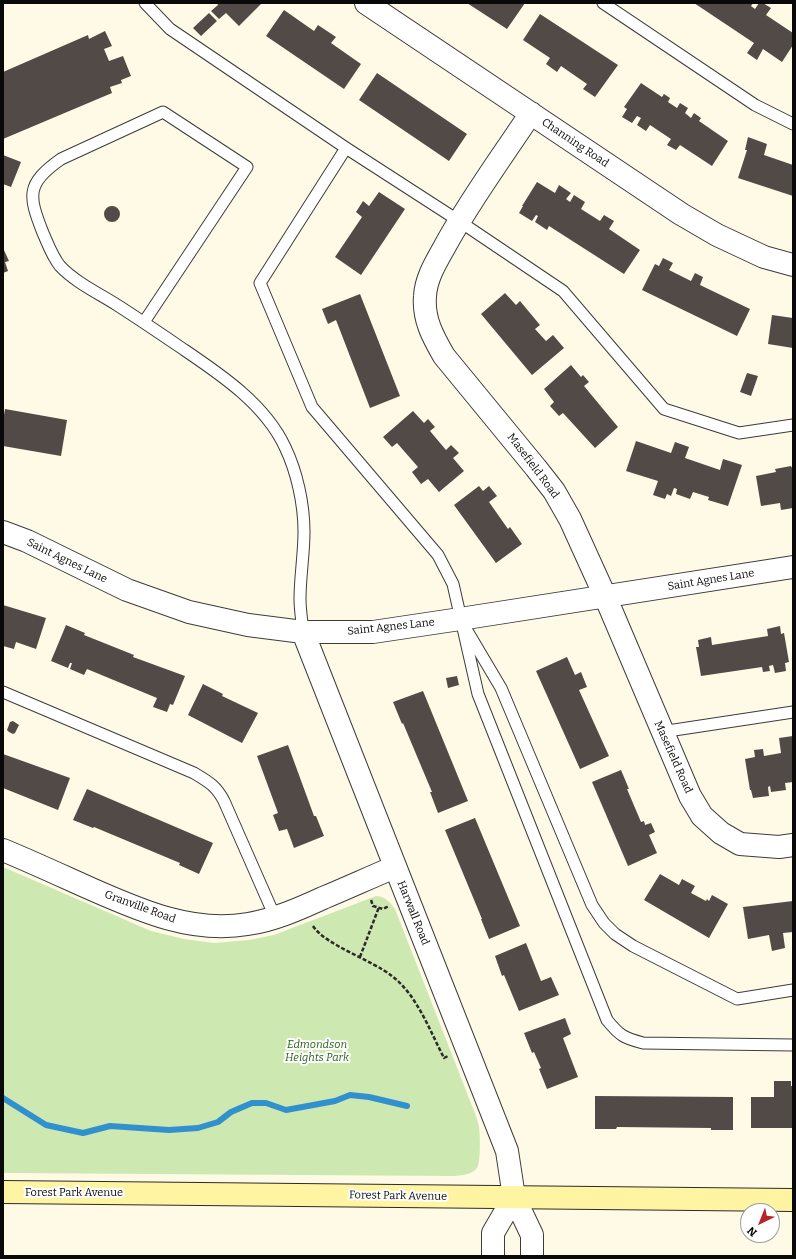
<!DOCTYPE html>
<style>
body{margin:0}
#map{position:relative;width:796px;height:1259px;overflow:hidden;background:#fffae6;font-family:Bitter,serif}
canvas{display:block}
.frame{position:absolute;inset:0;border:4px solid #090909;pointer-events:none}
.north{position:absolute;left:740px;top:1203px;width:40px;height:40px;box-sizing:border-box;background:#fff;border:1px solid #9d9d9d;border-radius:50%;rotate:223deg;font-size:11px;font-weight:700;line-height:16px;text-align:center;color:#090909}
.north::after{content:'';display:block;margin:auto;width:14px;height:18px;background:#b9222b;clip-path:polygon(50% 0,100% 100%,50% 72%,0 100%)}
</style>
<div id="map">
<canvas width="796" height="1259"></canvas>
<div class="frame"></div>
<div class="north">N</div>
</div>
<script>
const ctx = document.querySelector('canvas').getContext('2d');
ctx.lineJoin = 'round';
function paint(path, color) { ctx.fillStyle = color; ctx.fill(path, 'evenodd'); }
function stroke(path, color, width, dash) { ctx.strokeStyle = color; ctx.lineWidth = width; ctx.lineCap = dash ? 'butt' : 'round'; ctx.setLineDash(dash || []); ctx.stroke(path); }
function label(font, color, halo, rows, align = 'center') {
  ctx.font = font + ' Bitter,serif'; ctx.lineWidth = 4; ctx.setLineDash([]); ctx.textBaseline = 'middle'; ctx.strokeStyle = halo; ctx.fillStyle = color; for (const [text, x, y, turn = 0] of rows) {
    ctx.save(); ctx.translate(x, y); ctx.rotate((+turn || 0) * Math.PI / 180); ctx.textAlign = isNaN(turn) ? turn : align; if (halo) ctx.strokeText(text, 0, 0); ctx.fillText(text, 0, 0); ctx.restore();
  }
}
paint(new Path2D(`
 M3,867L151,931L184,939L214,943L249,940L274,935L376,896C386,897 389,901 395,909L474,1111C476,1116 478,1121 479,1127C480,1134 481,1162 477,1168C472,1175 462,1175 454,1176L3,1173Z`), '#cee8b1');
stroke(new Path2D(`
 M3,1098L46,1125L83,1133L110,1126L169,1130L198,1128L218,1122L231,1112L252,1103H266L286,1110L335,1101L350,1095L369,1097L407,1106`), '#3191ce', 6);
paint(new Path2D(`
 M217,3H262L239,26L226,13L219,19L211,11L218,5Z
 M467,3H525L507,29Z
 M694,3H753L751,6L755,9L759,3H763L771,8L766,15L793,33V45L782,62L763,49L757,60L747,53L754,43Z
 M284,10L314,31L318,25L336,37L331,43L361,64L344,89L266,36Z
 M209,13L217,21L201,36L193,28Z
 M540,14L618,65L595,97L583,89L587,84L561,66L557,72L546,64L550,58L523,40Z
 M105,31L112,46L104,49L109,61L123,56L131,76L121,80L122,83L110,87L112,93L3,139V72L88,35L89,39Z
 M377,73L467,134L449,161L359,100Z
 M641,83L662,97L664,94L670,98L668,102L677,108L680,103L688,108L685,113L691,118L694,113L701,118L699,121L728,141L712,166L680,145L676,150L667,145L671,139L650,125L646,131L637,125L641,118L637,116L632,123L622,117L627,109L624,107Z
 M748,137L767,144L764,155L793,165V196L738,178L747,150H745Z
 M3,155L21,162L11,187L3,184Z
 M537,182L555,193L559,185L571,193L566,199L570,202L574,195L585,202L581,209L600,221L604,215L614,221L609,229L640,250L624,274L549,226L547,230L535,222L538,216L536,215L532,221L519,213L523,206H522Z
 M379,192L405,209L361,275L335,257L362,217L356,212L363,201L369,206Z
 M104 214a8 8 0 1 1 16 0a8 8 0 1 1-16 0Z
 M3,248L9,261L5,262L8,271L3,273Z
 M663,258L673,263L669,270L691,281L695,273L703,277L700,285L750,309L737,336L642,290L655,264L659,266Z
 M505,293L516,305L520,301L540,325L535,329L546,341L553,335L564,348L532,375L481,314Z
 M360,294L400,396L370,408L336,320L328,324L322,309Z
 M772,315L793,318V348L768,344Z
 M571,365L581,377L583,375L589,382L584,386L618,427L595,448L563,413L559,416L550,406L554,402L544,389Z
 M747,373L758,376L751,396L740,392Z
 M5,409L67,420L61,456L3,446V421Z
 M413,411L424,423L428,419L435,427L430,431L446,450L451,445L459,453L453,458L464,471L439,492L428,479L421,484L412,472L418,467L397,443L392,447L383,437Z
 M636,441L671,453L675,442L689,447L685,458L720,470L723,459L742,465L728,506L708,500L709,497L693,492L690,499L676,494L677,489L674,488L671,496L667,494L665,499L653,495L658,481L626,471Z
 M791,466L793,470V508L781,510L780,503L761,506L756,476L776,472L775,469Z
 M479,486L483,491L489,486L497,496L489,502L508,529L510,527L522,544L496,563L454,505Z
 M3,605L46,618L36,649L16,642L14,649L3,646Z
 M66,625L85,633L84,635L134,655L133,657L185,676L173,705L170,704L167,712L153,707L157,698L87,669L84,675L70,669L72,663H70L68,668L51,661Z
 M780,626L781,634L784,633L789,662L785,663L786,671L775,673L773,665L769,666L770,671L763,672L762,667L701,676L696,647H699L698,640L711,637L712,645L768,636L767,629Z
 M567,657L575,675L581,672L587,687L579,690L609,756L580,769L536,671Z
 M457,676L459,685L448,688L446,678Z
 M203,684L223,694L222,696L258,713L242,743L188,715Z
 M423,691L468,801L438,813L430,792H432L403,723L402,724L393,702Z
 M13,721L19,725L15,733L13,734L9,732L7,730L10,722Z
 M793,736V782L785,783L786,790L771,792L770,786L768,787L769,796L753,798L751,790H750L745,759L755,757L754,750L763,749L764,756L781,753L779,738Z
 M288,745L314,816H316L324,836L294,848L287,829L279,831L273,815L278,813L257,756Z
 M3,754L70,778L58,810L3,788Z
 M621,770L629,789H627L641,822L644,821L645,825L651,823L655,832L649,835L657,853L628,866L592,782Z
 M87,789L213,843L199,874L179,865L180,863L94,827L93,828L73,820Z
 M475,818L520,926L489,939L481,919H482L445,830Z
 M660,874L679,885L682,879L695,886L691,893L706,901L707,899L709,901L712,895L728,904L709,938L644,900Z
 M793,901V932L783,933L785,948L772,951L769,935L748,939L743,907Z
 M526,943L541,981L551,977L559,995L519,1011L504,975L502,976L495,956Z
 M565,1018L571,1034L563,1038L578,1077L547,1089L539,1069L541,1068L534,1052L532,1053L524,1033Z
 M774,1081H791V1086H793V1128H751V1097H774Z
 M595,1096L733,1097V1130H711V1128L617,1127L616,1129H595Z`), '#524a46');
const lane = new Path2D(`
 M145,3L170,29L346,148L459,221L563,291L664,409L739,433L793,425
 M603,3L755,105L793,124
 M346,148L260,283L312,407L438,555L453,584L478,694L607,1020C620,1036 624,1038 643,1043L793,1045
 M144,322L247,167L163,112L61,159C26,184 28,195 43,233C48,244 52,256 60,266C75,282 98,293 117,305C139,319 161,334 183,349C220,374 265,404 285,447C297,472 304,504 304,532C304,554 300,577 300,599C300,610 302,621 303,632
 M466,629L501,688L592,905L604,923L615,934L633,946L737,999L793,990
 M3,692L194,773C209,782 216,786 224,801L275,917
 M661,732L793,712`);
const street = new Path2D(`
 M366,3L681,214L717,235L764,257L793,265
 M531,113C502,157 470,200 445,246C436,262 426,278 425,296C423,319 433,337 444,356L536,468L554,491L570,519L605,596L690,796L702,816L721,833L740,844L779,847L793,845
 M3,532L27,541L127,590L189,612L248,625L303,632H373L460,619L793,567
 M303,632L507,1151L514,1197L532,1235V1256
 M3,850C32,862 60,875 89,888C139,910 192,934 248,924C274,920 299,909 323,898C347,888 371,877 395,867
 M493,1256V1233L514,1197`);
const secondary = new Path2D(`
 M3,1192L793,1200`);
stroke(lane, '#3c3c3c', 13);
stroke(street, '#3c3c3c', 24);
stroke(secondary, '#2b2b2b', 24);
stroke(new Path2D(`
 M371,900L373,906L383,909L389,906
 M313,926C325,945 372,960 392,976C417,995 430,1031 444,1058L448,1056
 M360,957L379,907`), '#2b2b2b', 2.5, [4, 2]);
stroke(lane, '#fff', 11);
stroke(street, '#fff', 22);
stroke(secondary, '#fff4a1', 22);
label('11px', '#090909', '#fff', [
 ["Channing Road",575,143,34],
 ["Masefield Road",533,466,53],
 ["Saint Agnes Lane",67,561,26],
 ["Saint Agnes Lane",711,580,-9],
 ["Saint Agnes Lane",391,627,-6],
 ["Masefield Road",673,757,66],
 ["Granville Road",140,907,20],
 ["Harwall Road",413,913,68],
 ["Forest Park Avenue",74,1193],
 ["Forest Park Avenue",398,1196,1]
]);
label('italic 11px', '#2a601b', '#fff', [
 ["Edmondson",317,1045],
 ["Heights Park",317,1058]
]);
</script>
